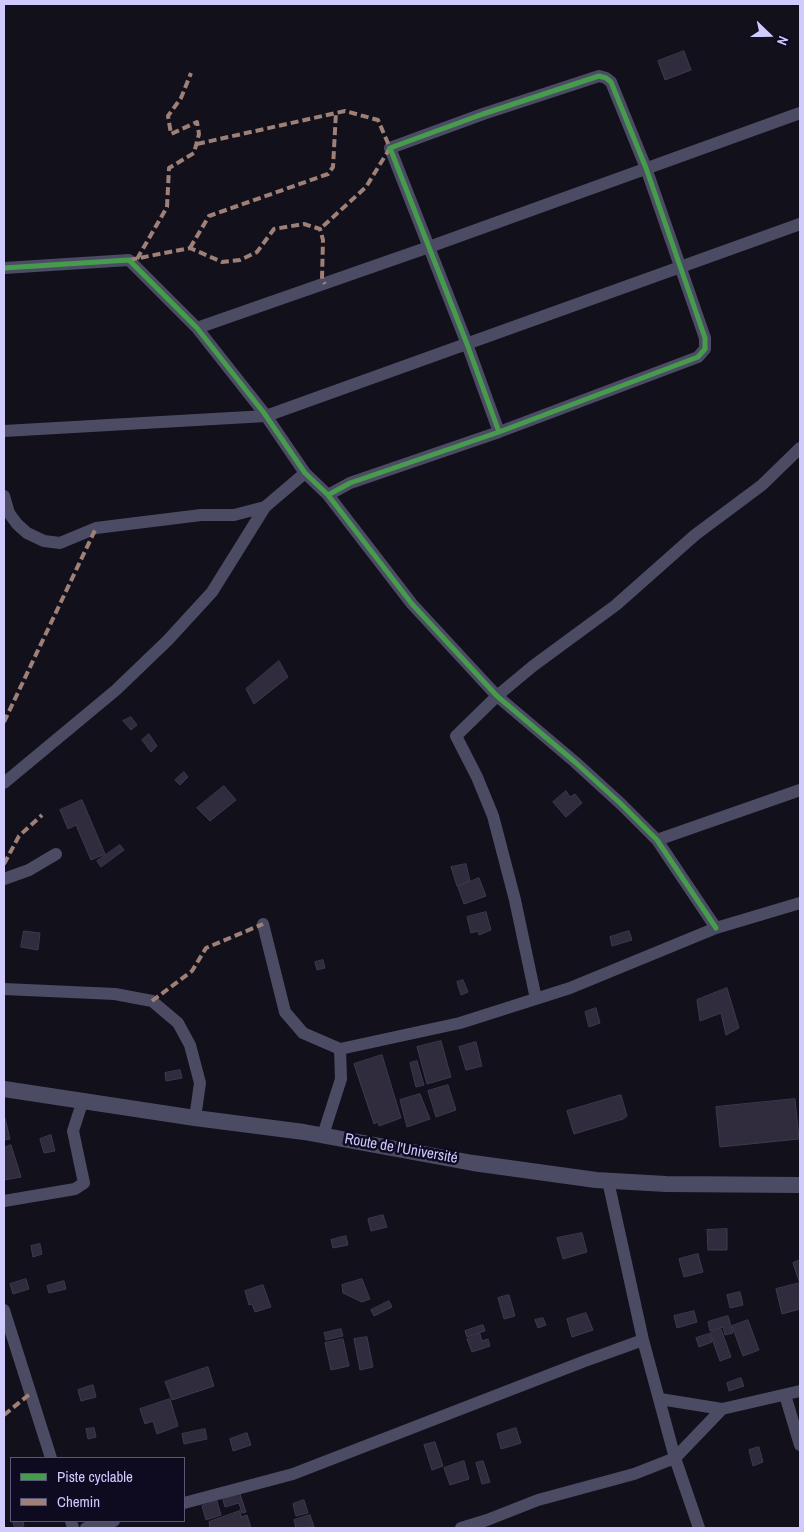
<!DOCTYPE html>
<meta charset="utf-8">
<style>
body{margin:0}
#map{position:relative;width:804px;height:1532px;overflow:hidden;background:#12101b;font-family:"Archivo Narrow",sans-serif}
canvas{display:block}
.frame{position:absolute;inset:0;border:5px solid #cfcaff;pointer-events:none}
.legend{position:absolute;left:10px;top:1457px;width:175px;height:65px;box-sizing:border-box;background:#0e0b20;border:1px solid #5b5779;margin:0;padding:6px 9px;list-style:none;font-size:15px;color:#cfcaff}
.legend li{display:flex;align-items:center;gap:10px;height:25px}
.legend b{width:25px;border:1px solid #5b5779}
.north{position:absolute;left:744px;top:10px;width:50px;height:50px;-webkit-text-stroke:4px #0e0b20;paint-order:stroke;rotate:112deg;font-size:14px;font-weight:700;line-height:20px;text-align:center;color:#cfcaff}
.north::after{content:'';display:block;margin:auto;width:18px;height:22px;background:#cfcaff;clip-path:polygon(50% 0,100% 100%,50% 72%,0 100%)}
</style>
<div id="map">
<canvas width="804" height="1532"></canvas>
<div class="frame"></div>
<ul class="legend">
<li><b style="height:6px;background:#469c4c"></b>Piste cyclable</li>
<li><b style="height:6px;background:#9e8076"></b>Chemin</li>
</ul>
<div class="north">N</div>
</div>
<script>
const ctx = document.querySelector('canvas').getContext('2d');
ctx.lineJoin = 'round';
function paint(path, color) { ctx.fillStyle = color; ctx.fill(path, 'evenodd'); }
function stroke(path, color, width, dash) { ctx.strokeStyle = color; ctx.lineWidth = width; ctx.lineCap = dash ? 'butt' : 'round'; ctx.setLineDash(dash || []); ctx.stroke(path); }
function label(font, color, halo, rows, align = 'center') {
  ctx.font = font + ' "Archivo Narrow",sans-serif'; ctx.lineWidth = 5; ctx.setLineDash([]); ctx.textBaseline = 'middle'; ctx.strokeStyle = halo; ctx.fillStyle = color; for (const [text, x, y, turn = 0] of rows) {
    ctx.save(); ctx.translate(x, y); ctx.rotate((+turn || 0) * Math.PI / 180); ctx.textAlign = isNaN(turn) ? turn : align; if (halo) ctx.strokeText(text, 0, 0); ctx.fillText(text, 0, 0); ctx.restore();
  }
}
const building = new Path2D(`
 M684,51L691,70L665,80L658,61Z
 M279,661L288,677L254,704L246,689Z
 M131,717L137,725L131,730L123,721Z
 M149,734L157,746L151,752L142,740Z
 M184,772L188,777L180,785L175,780Z
 M224,786L236,800L210,821L197,808Z
 M566,791L570,797L575,794L582,803L566,817L553,802Z
 M82,800L105,854L91,860L76,825L68,829L60,810Z
 M120,845L124,850L101,867L97,861Z
 M466,864L470,881L457,886L451,867Z
 M479,878L486,896L464,904L458,887Z
 M486,912L491,930L479,935L478,931L471,933L467,917Z
 M24,931L40,933L38,950L21,947Z
 M629,931L632,940L612,946L610,937Z
 M323,960L325,968L317,970L315,962Z
 M463,980L468,992L461,995L457,982Z
 M727,988L739,1028L726,1035L721,1013L700,1021L697,1000Z
 M596,1008L600,1023L589,1027L585,1012Z
 M441,1041L451,1077L427,1084L417,1047Z
 M476,1042L482,1066L466,1070L459,1047Z
 M382,1055L401,1118L379,1126L378,1122L374,1124L354,1064Z
 M417,1061L424,1085L416,1087L410,1063Z
 M180,1070L182,1078L166,1081L165,1073Z
 M448,1085L456,1110L436,1117L428,1091Z
 M420,1094L430,1119L407,1127L400,1100Z
 M621,1095L627,1116L623,1119L574,1134L567,1111Z
 M795,1099L799,1139L720,1147L716,1107Z
 M4,1118H5L10,1139L4,1140Z
 M51,1135L55,1151L44,1153L40,1139Z
 M11,1145L21,1177L4,1180V1148Z
 M383,1215L387,1227L371,1231L368,1219Z
 M727,1229V1250H708L707,1230Z
 M582,1233L587,1252L563,1259L557,1238Z
 M346,1236L348,1245L333,1248L331,1240Z
 M40,1244L42,1254L33,1257L31,1246Z
 M698,1254L703,1272L684,1277L679,1259Z
 M800,1260V1284L793,1263Z
 M26,1279L29,1289L13,1294L10,1284Z
 M362,1279L370,1299L362,1302L343,1293L342,1285Z
 M64,1281L66,1289L49,1293L47,1286Z
 M800,1283V1309L782,1314L776,1289Z
 M263,1285L271,1307L255,1312L252,1304L249,1305L245,1291Z
 M740,1292L743,1305L730,1308L727,1295Z
 M509,1295L515,1316L504,1319L498,1298Z
 M389,1301L392,1307L374,1316L371,1310Z
 M694,1311L697,1322L677,1328L674,1316Z
 M586,1313L593,1330L572,1337L567,1319Z
 M728,1316L733,1333L725,1335L723,1327L710,1331L708,1322Z
 M543,1318L546,1325L538,1328L535,1320Z
 M748,1320L759,1350L743,1356L732,1326Z
 M483,1325L485,1331L467,1337L465,1331Z
 M341,1329L343,1336L326,1340L324,1333Z
 M721,1329L731,1357L720,1361L710,1333Z
 M480,1334L482,1341L488,1339L490,1346L472,1352L467,1339Z
 M709,1334L712,1342L699,1347L696,1338Z
 M367,1337L373,1367L360,1370L354,1339Z
 M343,1339L349,1366L331,1370L325,1343Z
 M208,1367L214,1386L172,1400L165,1382Z
 M741,1378L744,1386L729,1391L727,1383Z
 M93,1385L96,1397L81,1401L78,1390Z
 M170,1399L178,1426L157,1434L153,1421L145,1424L140,1409Z
 M94,1428L96,1437L88,1439L86,1429Z
 M516,1428L521,1443L501,1449L497,1434Z
 M205,1429L207,1439L184,1444L182,1434Z
 M247,1433L251,1445L233,1451L230,1439Z
 M435,1442L443,1466L432,1470L424,1445Z
 M759,1447L763,1462L753,1466L749,1450Z
 M464,1461L469,1479L450,1485L444,1468Z
 M483,1461L490,1482L482,1484L476,1463Z
 M240,1494L246,1512L242,1513L239,1503L225,1507L223,1500Z
 M304,1500L308,1513L296,1516L293,1504Z
 M217,1501L221,1515L206,1520L202,1506Z
 M240,1511L241,1517L247,1515L251,1528H210L209,1522Z
 M310,1515L314,1527L296,1528L294,1520Z
 M13,1521H23L24,1526L15,1528Z`);
paint(building, '#302c3e');
stroke(building, '#3d3950', 1);
stroke(new Path2D(`
 M4,268L129,260L197,328L264,413L305,473L328,495L412,604L497,696L575,762L621,804L657,840L716,928
 M197,328L429,247L800,113
 M4,431L266,416L800,224
 M328,495L350,483L499,432L698,357L705,349V338L646,168L611,82L606,78L599,76L483,114L390,148L467,344L499,432
 M4,496L9,513L17,524L27,533L44,541L60,543L96,528L201,515H234L265,507
 M4,783L116,690L168,640L212,592L265,507L305,473
 M657,840L800,790
 M4,879L29,870L56,854
 M263,924L285,1012L303,1033L340,1049L460,1023L570,988L716,928L800,903
 M4,989L115,994L152,1001L178,1023L190,1045L200,1083L195,1118
 M536,999L515,900L493,816L477,777L456,736L497,696L533,666L616,605L695,535L762,485L800,448
 M323,1135L341,1079L340,1049
 M4,1201L75,1189L84,1183L73,1131L83,1100
 M4,1310L51,1458
 M785,1395L800,1445
 M660,1399L722,1409
 M184,1503L293,1474L585,1361L643,1340
 M71,1521L73,1528
 M86,1528L114,1521
 M461,1528L487,1520L538,1500L634,1474L675,1458L643,1340L608,1181
 M699,1528L675,1458L722,1409L800,1391`), '#4b4b64', 12);
stroke(new Path2D(`
 M4,1089L195,1118L304,1132L473,1163L596,1180L666,1184L800,1185`), '#4b4b64', 16);
stroke(new Path2D(`
 M197,144L345,111L378,120L390,148L366,187L320,229
 M190,248L209,216L328,174L333,167L336,112
 M137,259L167,207L169,168L194,153L199,134L197,122L171,134L168,116L181,98L191,73
 M129,260L190,248L222,262L240,260L257,252L274,229L304,224L320,229L323,240L322,279L325,284
 M4,722L96,528
 M4,864L19,836L42,815
 M152,1001L192,971L206,948L263,924
 M4,1415L31,1393`), '#9e8076', 4, [8, 4]);
stroke(new Path2D(`
 M4,268L129,260L197,328L264,413L305,473L328,495L412,604L497,696L575,762L621,804L657,840L716,928
 M328,495L350,483L499,432L698,357L705,349V338L646,168L611,82L606,78L599,76L483,114L390,148L467,344L499,432`), '#469c4c', 5);
label('15px', '#cfcaff', '#0e0b20', [
 ["Route de l'Université",401,1149,10]
]);
</script>
